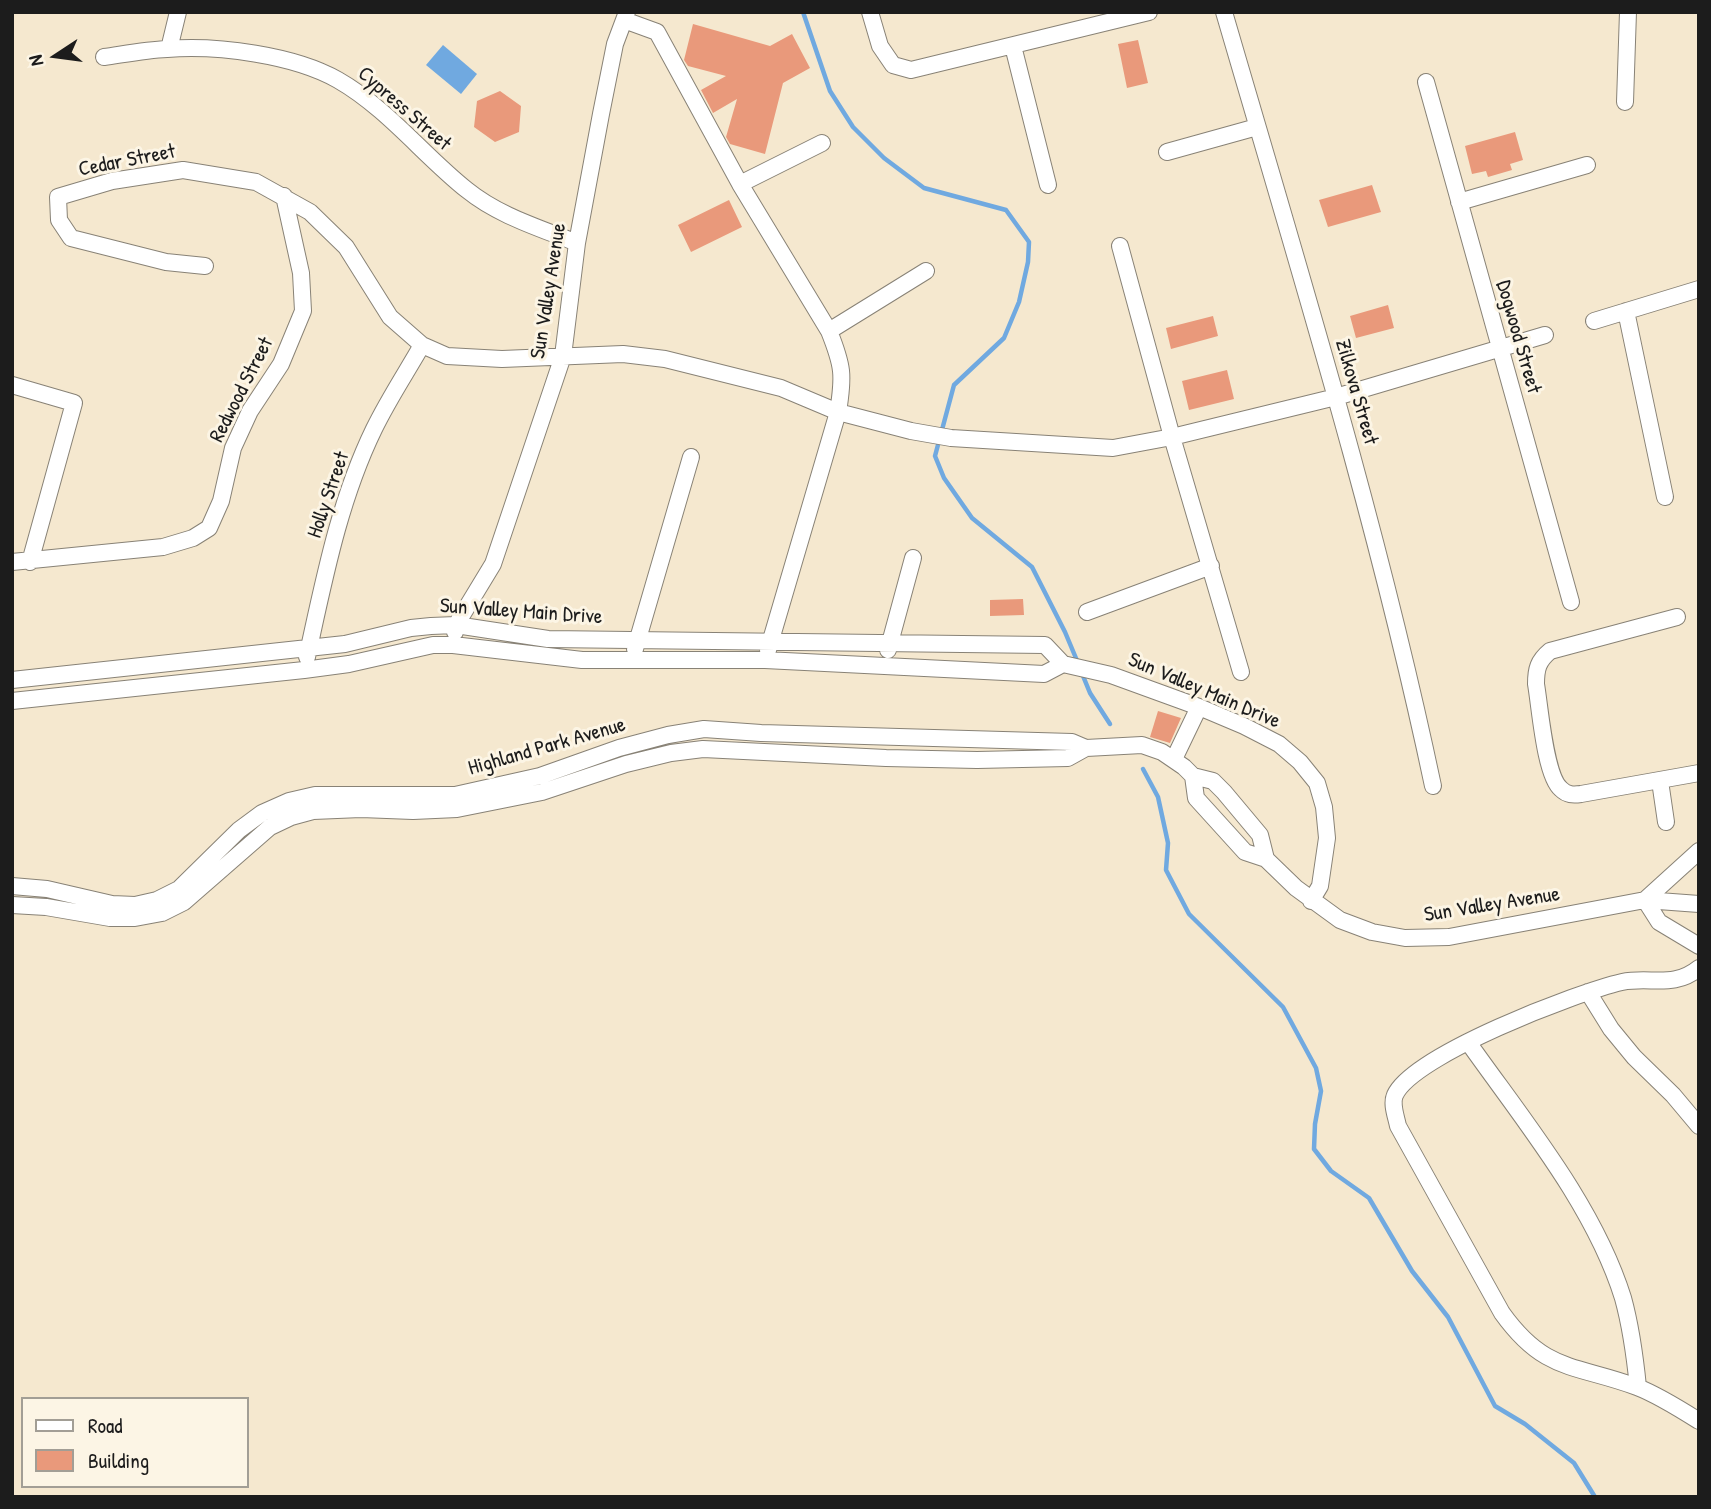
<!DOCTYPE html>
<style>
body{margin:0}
#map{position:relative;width:1711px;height:1509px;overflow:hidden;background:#f5e8cf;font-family:"Patrick Hand",sans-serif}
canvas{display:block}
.frame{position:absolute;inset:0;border:14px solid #1c1c1c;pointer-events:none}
.legend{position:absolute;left:21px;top:1397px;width:228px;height:91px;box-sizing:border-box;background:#fcf5e5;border:2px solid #a29e95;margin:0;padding:9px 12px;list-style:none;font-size:21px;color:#1c1c1c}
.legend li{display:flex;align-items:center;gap:14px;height:35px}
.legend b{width:35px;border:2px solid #a29e95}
.north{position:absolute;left:21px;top:21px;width:70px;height:70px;-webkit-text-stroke:5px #fcf5e5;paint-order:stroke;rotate:257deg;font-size:19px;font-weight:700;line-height:28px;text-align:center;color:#1c1c1c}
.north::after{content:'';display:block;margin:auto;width:24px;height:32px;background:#1c1c1c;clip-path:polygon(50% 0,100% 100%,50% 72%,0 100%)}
</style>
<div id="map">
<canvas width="1711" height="1509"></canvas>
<div class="frame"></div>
<ul class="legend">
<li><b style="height:9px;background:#fff"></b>Road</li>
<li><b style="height:19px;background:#e9997b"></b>Building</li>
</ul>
<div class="north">N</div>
</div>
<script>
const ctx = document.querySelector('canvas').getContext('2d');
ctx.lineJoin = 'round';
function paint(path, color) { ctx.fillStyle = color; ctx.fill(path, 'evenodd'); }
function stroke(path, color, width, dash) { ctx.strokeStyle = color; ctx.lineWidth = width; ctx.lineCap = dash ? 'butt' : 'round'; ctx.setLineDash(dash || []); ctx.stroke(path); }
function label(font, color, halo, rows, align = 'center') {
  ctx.font = font + ' "Patrick Hand",sans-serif'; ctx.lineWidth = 6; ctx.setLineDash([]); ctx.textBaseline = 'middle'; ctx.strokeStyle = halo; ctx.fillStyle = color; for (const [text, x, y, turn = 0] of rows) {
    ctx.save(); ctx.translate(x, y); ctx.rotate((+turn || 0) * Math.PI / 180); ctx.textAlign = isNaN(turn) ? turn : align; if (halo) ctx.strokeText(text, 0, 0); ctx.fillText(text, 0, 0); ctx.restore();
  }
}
paint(new Path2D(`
 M443,45L477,74L461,94L426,65Z`), '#70a9e0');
stroke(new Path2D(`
 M803,12L830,91L853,127L884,158L924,188L1006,210L1029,242L1028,262L1019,302L1004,338L954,385L935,456L944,478L972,518L1032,567L1065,632L1078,663
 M1081,671L1090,693L1110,724
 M1143,769L1158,797L1168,843L1166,870L1189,914L1283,1007L1316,1068L1321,1091L1315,1124L1314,1149L1331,1171L1369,1198L1412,1271L1448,1317L1495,1406L1525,1424L1574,1463L1595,1497`), '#70a9e0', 4.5);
paint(new Path2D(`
 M693,24L770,46L792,34L810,68L783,83L765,154L730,144L726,137L737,99L713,113L701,90L726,76L688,66L684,60Z
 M1138,40L1148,83L1127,88L1118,44Z
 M500,91L521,106L519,132L495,142L474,127L477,101Z
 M1515,132L1523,160L1510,164L1512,170L1488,177L1486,171L1472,174L1465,146Z
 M1372,185L1381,212L1328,227L1319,200Z
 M729,200L742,227L691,252L678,225Z
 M1388,305L1394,328L1356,338L1350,316Z
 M1213,316L1218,336L1171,349L1166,328Z
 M1227,370L1234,399L1189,410L1182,381Z
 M1023,599L1024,615L990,616V600Z
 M1158,711L1181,718L1170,743L1150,737Z`), '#e9997b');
const street = new Path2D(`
 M870,12L880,46L893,65L911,70L1149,12
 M1224,12C1299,269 1378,525 1433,786
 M624,20L657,32L740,184L829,331C843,366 844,375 838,412L768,650
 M1013,46L1048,185
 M169,49L178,12
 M104,57C125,54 146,50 167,49C218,45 294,55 338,80C387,108 424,156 467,190C499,216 540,228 577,243
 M1426,82L1571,602
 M1625,102L1628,12
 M1167,152L1257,127
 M740,184L822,143
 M1459,202L1587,165
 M1120,246L1172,437L1241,672
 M205,266L166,262L71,238L59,220L58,197L112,181L183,170L256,182L310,212L346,247L390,317L422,345L447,356L502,359L623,354L665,359L781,388L838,412L911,431L951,438L1113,448L1172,437L1336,397L1545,335
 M1626,311L1665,497
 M1594,321L1699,289
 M829,331L926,271
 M12,385L74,403L30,562
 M12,562L163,547L193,538L209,528L221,501L233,448L250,411L281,364L303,311L301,273L284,196
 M1087,612L1211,566
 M1677,617L1550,651C1538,661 1536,669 1536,684C1540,707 1545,776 1561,789C1567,795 1573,795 1581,794L1699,773
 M455,632L456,625L493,564L563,356L577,243L601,114L615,44L627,12
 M635,649L691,457
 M888,650L913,558
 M307,657C324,580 339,501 374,429C388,400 406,373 422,345
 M12,680L345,644L411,628L431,626L456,625L548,639L1045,645L1063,664L1111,675L1199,707L1244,726L1279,744L1300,762L1317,783L1324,807L1327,838L1320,886L1311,901
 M12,701L304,670L349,664L433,645H453L582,660H765L1044,674L1063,664
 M1174,759L1199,707
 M1193,776L1213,781L1224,792L1260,835L1266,859L1296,888L1340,920L1372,932L1405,938L1449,937L1645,900L1699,904
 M1660,781L1666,822
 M12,886L47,889L112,904L135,905L157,900L179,889L239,830L262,813L289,801L315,795H455L540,776L619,748L668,735L704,729L761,733L1072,742L1086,748
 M1645,900L1699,851
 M1645,900L1659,922L1699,946
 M12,905L46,907L110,918H135L162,913L184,902L270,827L291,817L313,811L361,809L413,811L457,809L542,792L626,764L671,753L703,749L886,758L977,760L1068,758L1086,748L1142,745L1162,752L1184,767L1193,776L1196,798L1245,852L1266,859
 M1699,968C1673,989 1651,976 1622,982C1578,992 1413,1055 1395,1095C1391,1104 1396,1116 1398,1126L1502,1313C1545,1373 1575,1364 1637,1387C1658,1395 1680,1409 1699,1421
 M1588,992L1611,1029L1634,1057L1673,1095L1699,1126
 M1468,1042C1523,1120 1594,1205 1623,1298C1631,1327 1635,1357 1638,1387`);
stroke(street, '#888276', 18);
stroke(street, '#fff', 16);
label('21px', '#1c1c1c', '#fcf5e5', [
 ["Cypress Street",404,109,41],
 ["Cedar Street",127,161,-11],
 ["Sun Valley Avenue",549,291,-81],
 ["Dogwood Street",1518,337,74],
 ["Redwood Street",242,390,-63],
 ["Zilkova Street",1356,392,74],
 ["Holly Street",329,495,-71],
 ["Sun Valley Main Drive",521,612,4],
 ["Sun Valley Main Drive",1204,691,23],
 ["Highland Park Avenue",547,747,-16],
 ["Sun Valley Avenue",1492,905,-9]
]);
</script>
